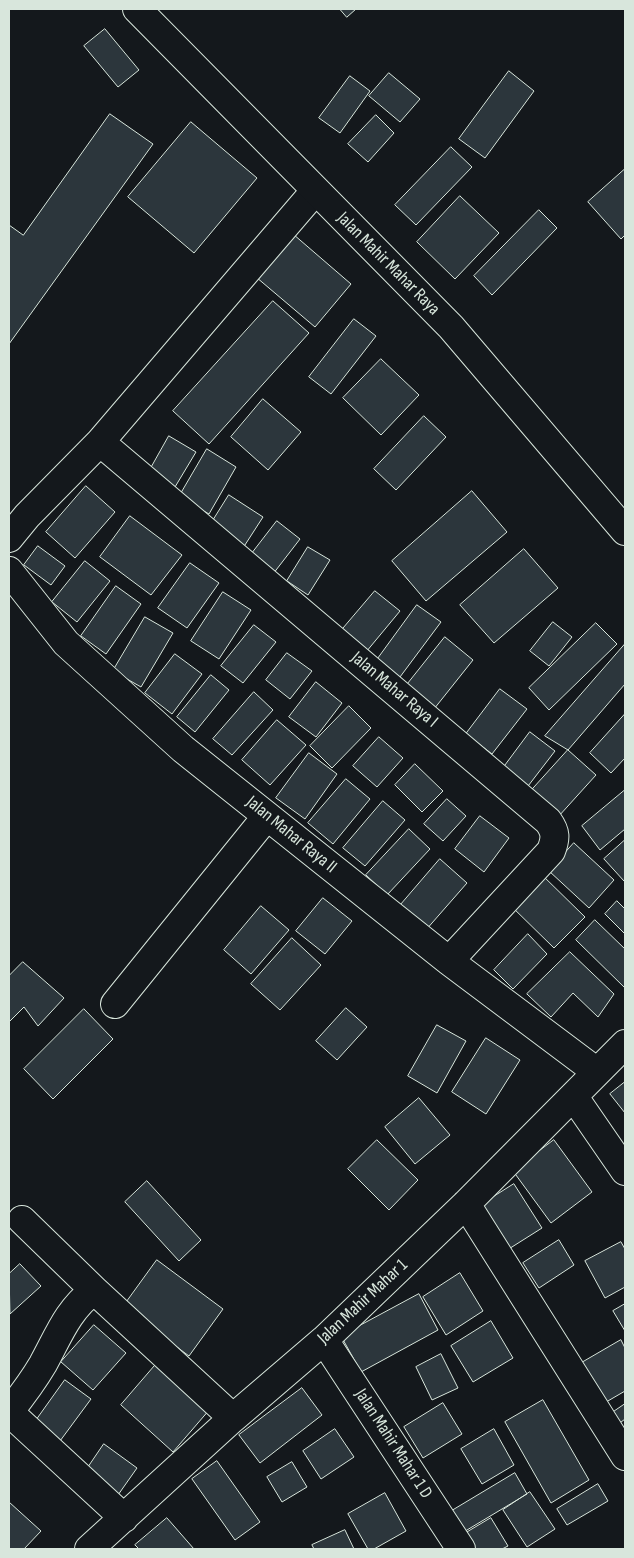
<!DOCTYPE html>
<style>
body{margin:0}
#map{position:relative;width:634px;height:1558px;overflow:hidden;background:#14181c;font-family:"Sofia Sans Condensed",sans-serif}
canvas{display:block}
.frame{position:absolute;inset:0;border:10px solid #d8e6dc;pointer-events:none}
</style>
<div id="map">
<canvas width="634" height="1558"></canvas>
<div class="frame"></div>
</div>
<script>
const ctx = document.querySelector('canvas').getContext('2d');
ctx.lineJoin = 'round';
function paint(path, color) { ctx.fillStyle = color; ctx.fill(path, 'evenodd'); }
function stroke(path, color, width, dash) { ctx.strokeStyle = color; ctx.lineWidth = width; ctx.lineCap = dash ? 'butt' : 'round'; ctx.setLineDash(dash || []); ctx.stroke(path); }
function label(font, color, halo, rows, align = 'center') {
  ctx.font = font + ' "Sofia Sans Condensed",sans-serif'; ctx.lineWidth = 4; ctx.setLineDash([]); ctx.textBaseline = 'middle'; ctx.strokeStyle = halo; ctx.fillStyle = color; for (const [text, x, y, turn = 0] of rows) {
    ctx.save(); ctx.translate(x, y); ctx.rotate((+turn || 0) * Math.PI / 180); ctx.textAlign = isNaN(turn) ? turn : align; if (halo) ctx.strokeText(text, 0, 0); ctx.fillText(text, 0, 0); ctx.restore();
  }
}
const building = new Path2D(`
 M340,9H356L347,17Z
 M105,29L139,70L118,87L84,46Z
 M509,71L534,91L485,158L459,139Z
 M389,73L420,99L400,122L369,96Z
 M350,76L370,91L340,133L319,118Z
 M110,114L153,144L9,344V225L23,235Z
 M376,115L394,133L368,162L348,144Z
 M191,122L257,178L194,253L128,197Z
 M451,147L472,167L416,225L395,205Z
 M625,169V235L621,239L588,202Z
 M460,196L499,233L455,279L417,242Z
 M539,210L557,228L492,295L474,276Z
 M293,234L351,284L315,327L256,277Z
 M273,301L309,333L209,444L173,411Z
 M354,319L376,336L331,394L309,377Z
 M381,359L419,395L381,435L343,398Z
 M263,399L301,432L268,470L231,437Z
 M424,416L446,437L396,490L374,469Z
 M169,436L196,452L172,492L146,477Z
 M207,449L236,467L209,514L179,497Z
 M86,486L115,512L75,558L46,532Z
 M472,491L507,532L426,601L392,561Z
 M229,495L263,517L243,548L209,527Z
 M130,516L182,555L151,595L100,557Z
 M277,521L300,539L273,574L250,556Z
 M38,546L65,566L51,585L24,565Z
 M308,547L330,560L308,595L287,581Z
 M524,549L558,588L494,643L460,605Z
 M85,561L110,581L77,622L52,602Z
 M190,563L219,583L187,628L158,608Z
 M116,586L141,604L106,654L81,636Z
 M375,591L400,611L366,652L341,631Z
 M223,592L251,610L219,659L191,641Z
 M417,605L441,622L397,681L374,664Z
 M145,617L173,633L141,687L113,671Z
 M553,622L572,637L549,666L530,651Z
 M596,623L617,644L549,710L529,688Z
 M254,625L276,642L243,683L221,666Z
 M445,637L473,660L434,709L406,686Z
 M625,644V684L568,750L545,736Z
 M287,653L312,671L290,699L266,680Z
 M175,654L202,674L172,714L145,693Z
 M211,675L229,690L195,732L177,717Z
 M316,682L342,703L316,737L289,717Z
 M500,689L527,709L492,754L466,734Z
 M254,692L273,710L232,755L213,739Z
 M349,706L371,728L332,768L310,746Z
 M625,714V758L611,773L590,753Z
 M277,720L306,745L270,785L242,760Z
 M530,732L555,751L525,790L501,771Z
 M379,737L403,758L377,787L353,766Z
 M568,750L596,775L558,817L530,792Z
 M309,753L337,774L305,819L276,798Z
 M415,764L443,791L422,812L395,785Z
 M346,779L370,799L333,844L308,823Z
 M625,790V829L600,850L582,826Z
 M447,799L466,816L443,841L424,824Z
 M383,801L405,820L365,866L343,848Z
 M480,816L509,838L484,872L455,849Z
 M409,829L430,849L387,895L366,875Z
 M625,840V881H624L604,859Z
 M574,843L614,880L589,908L549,871Z
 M440,859L467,883L425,931L398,908Z
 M539,872L585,917L554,948L508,903Z
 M323,898L352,921L325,954L296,931Z
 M617,901L625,909V934L605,914Z
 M261,906L289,930L251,974L224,950Z
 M595,920L625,949V988L576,940Z
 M528,934L547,954L513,989L494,970Z
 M292,938L321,965L280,1010L251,984Z
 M570,952L614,994L598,1017L573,993L551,1017L527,994Z
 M23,962L64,998L38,1026L24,1007L9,1022V976Z
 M346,1008L367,1027L337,1060L316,1041Z
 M84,1009L113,1039L53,1099L24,1069Z
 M437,1025L466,1041L437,1093L408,1076Z
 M486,1038L520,1060L486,1114L452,1092Z
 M625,1082V1113L610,1094Z
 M419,1098L450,1135L415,1164L385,1127Z
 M377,1140L418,1180L389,1210L348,1169Z
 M554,1140L592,1192L551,1223L513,1171Z
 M147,1181L201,1240L179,1261L125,1202Z
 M514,1184L542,1228L504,1252L476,1208Z
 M559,1240L574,1265L539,1288L523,1263Z
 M621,1242L625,1249V1287L605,1298L585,1261Z
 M157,1260L223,1309L189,1356L123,1307Z
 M20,1264L41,1286L10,1314L9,1274Z
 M460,1273L483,1311L446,1335L423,1297Z
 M419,1294L438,1330L361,1372L341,1336Z
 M625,1304V1331L613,1311Z
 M491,1321L513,1358L473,1382L451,1346Z
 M94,1325L126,1353L93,1390L61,1362Z
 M621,1340L625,1348V1391L601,1405L578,1365Z
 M441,1354L458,1388L432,1400L416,1367Z
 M158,1362L210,1409L173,1452L121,1405Z
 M65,1380L91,1399L60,1441L35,1422Z
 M302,1388L322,1415L260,1463L239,1435Z
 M543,1400L589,1480L551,1503L505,1422Z
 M443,1403L462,1434L423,1458L404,1427Z
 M625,1404V1419L616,1426L609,1415Z
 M335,1429L354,1457L321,1479L303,1451Z
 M494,1429L514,1465L482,1484L461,1449Z
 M104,1444L137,1468L118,1495L85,1472Z
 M217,1461L260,1522L235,1540L192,1479Z
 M292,1462L307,1487L282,1502L267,1477Z
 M515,1473L527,1494L457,1536L445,1515Z
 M598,1484L608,1501L567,1525L557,1509Z
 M530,1492L555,1529L527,1547L503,1510Z
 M385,1493L406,1531L374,1549H368L348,1514Z
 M9,1502L41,1531L24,1549H9Z
 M167,1518L194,1549H139L135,1545Z
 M491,1518L508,1546L502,1549H469L461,1536Z
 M345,1530L354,1549H314L312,1545Z`);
paint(building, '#2c363c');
stroke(building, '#d8e6dc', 1);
const street = new Path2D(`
 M100,442L548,821C556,832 556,838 551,851L449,961
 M9,538L27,516L100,442L315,191
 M9,571L66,643L183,749L449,961L597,1072
 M115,1004L267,816
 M574,1097L625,1171
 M466,1204L625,1456
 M22,1220L94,1290
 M324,1340L461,1549
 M124,1518L9,1412C21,1397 33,1381 43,1364C59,1335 67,1311 94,1290L233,1418
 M89,1549L233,1418L324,1340L466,1204L625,1044`);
const secondary = new Path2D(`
 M137,9L451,327L625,531`);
stroke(street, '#d8e6dc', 30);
stroke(secondary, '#d8e6dc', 30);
stroke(street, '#14181c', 28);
stroke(secondary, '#14181c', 28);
label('18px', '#d8e6dc', '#14181c', [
 ["Jalan Mahir Mahar Raya",388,264,45],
 ["Jalan Mahar Raya I",394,690,40],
 ["Jalan Mahar Raya II",291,835,39],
 ["Jalan Mahir Mahar 1",363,1302,-43],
 ["Jalan Mahir Mahar 1 D",393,1444,57]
]);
</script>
